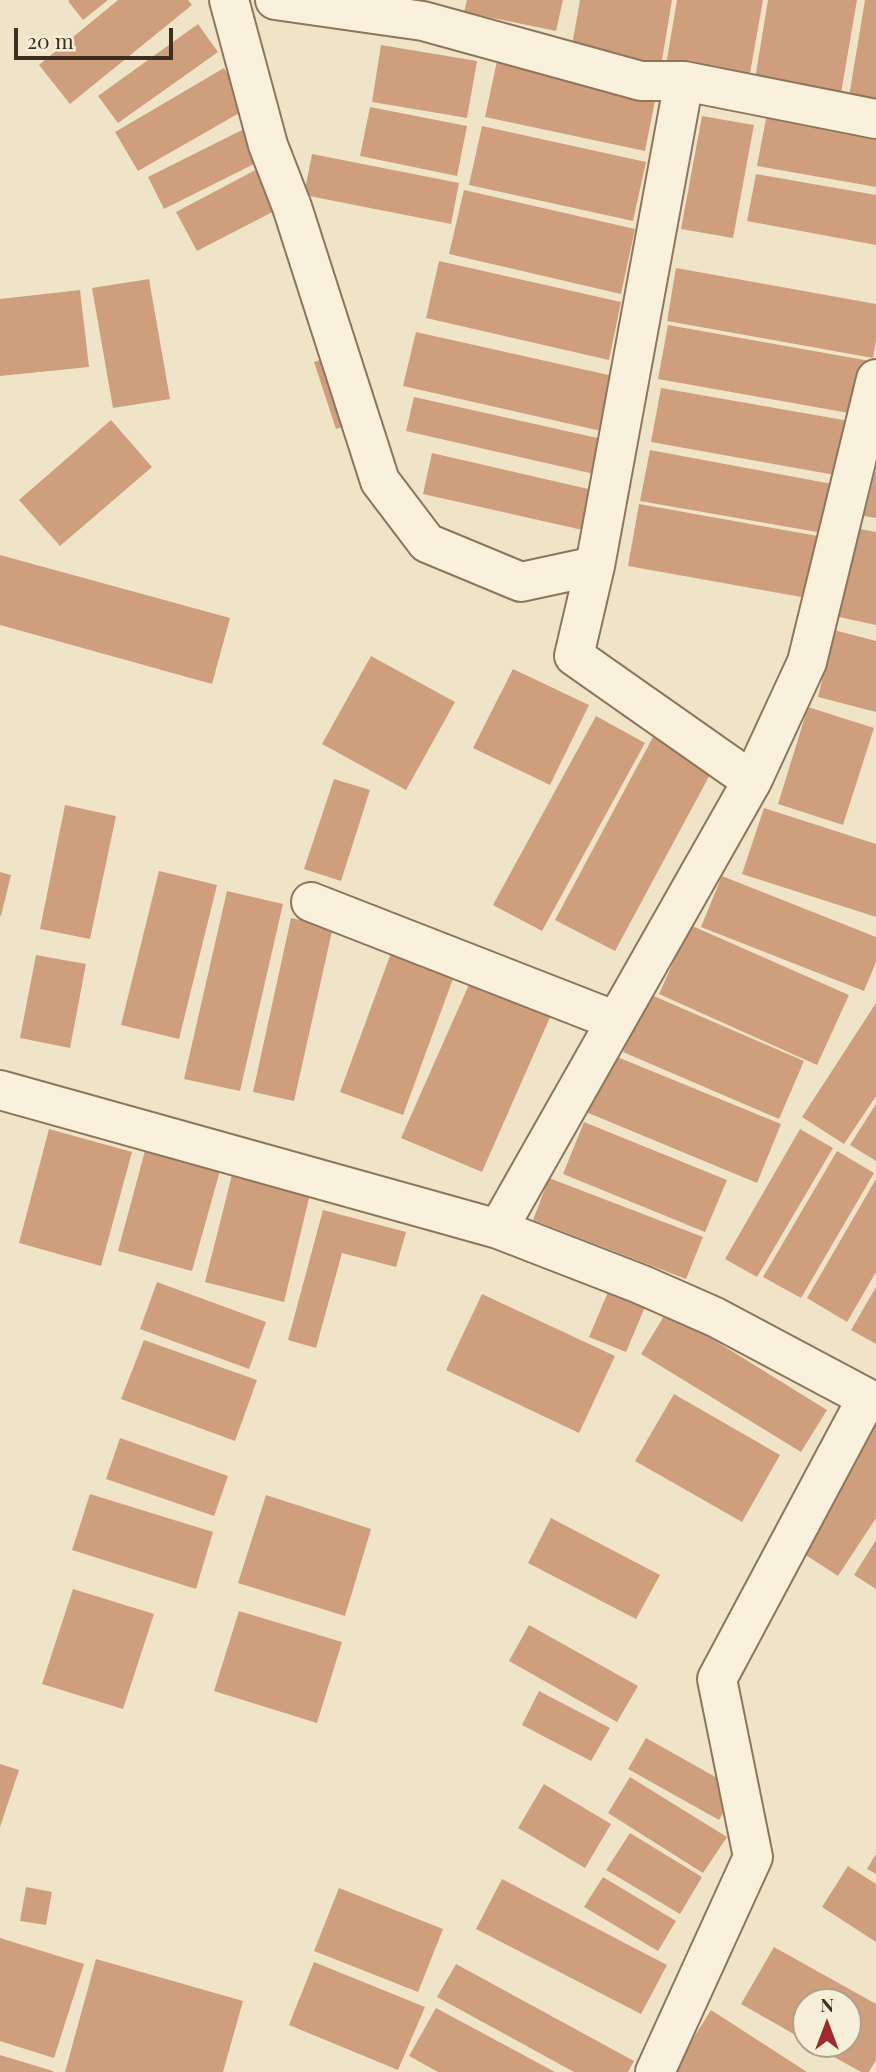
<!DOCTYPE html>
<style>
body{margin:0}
#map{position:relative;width:876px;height:2072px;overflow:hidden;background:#f0e4c8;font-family:"Playfair Display",serif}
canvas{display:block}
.north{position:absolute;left:792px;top:1988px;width:70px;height:70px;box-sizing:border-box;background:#f7eed8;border:2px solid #ada18e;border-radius:50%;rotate:0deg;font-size:19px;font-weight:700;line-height:28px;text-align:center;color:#3d2e20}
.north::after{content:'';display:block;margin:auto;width:24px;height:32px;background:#9e2a2b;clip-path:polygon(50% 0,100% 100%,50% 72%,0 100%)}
.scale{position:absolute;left:14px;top:28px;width:159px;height:32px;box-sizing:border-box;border:4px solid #3d2e20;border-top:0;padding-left:9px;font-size:21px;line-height:24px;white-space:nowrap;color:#3d2e20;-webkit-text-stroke:5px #f7eed8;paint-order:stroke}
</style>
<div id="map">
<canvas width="876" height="2072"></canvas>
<div class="north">N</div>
<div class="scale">20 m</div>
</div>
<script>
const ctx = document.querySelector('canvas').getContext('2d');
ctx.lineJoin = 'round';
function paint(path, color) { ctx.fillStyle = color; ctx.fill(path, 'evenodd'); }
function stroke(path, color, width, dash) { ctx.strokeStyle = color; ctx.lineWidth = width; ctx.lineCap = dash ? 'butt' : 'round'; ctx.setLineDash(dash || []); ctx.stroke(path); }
paint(new Path2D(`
 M70,0H108L83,20L68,1Z
 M118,0H188L192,5L70,104L39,65Z
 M467,0H563L556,31L464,12Z
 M580,0H672L661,66L571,51Z
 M677,0H763L749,79L666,65Z
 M768,0H857L841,93L755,79Z
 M865,0H876V102L849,97Z
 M198,24L218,52L118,123L98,96Z
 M381,45L477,61L467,118L372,102Z
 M497,61L656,96L645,151L485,117Z
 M224,68L248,108L138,171L115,132Z
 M370,107L467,126L457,176L360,156Z
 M768,108L876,127V187L757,166Z
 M702,116L754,125L733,238L681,229Z
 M482,126L646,162L633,221L469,185Z
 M248,127L264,159L164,209L148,177Z
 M312,154L459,183L451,224L304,195Z
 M263,166L284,206L197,251L176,212Z
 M756,174L876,195V245L747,221Z
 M464,190L635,229L621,294L449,254Z
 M439,261L621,302L609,360L426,318Z
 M676,268L876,304V340L873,358L667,321Z
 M149,279L170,399L113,408L92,288Z
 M80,290L89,367L0,376V299Z
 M668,325L870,361L860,415L658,379Z
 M416,332L622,378L610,433L403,386Z
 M332,356L354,423L336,429L314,362Z
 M661,388L855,422L846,477L651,442Z
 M414,397L602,439L594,474L406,431Z
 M111,420L152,467L60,546L19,500Z
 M650,450L843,486L834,535L640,501Z
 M432,453L597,491L587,531L423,494Z
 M875,472H876V518L864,516Z
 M639,504L829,538L818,600L628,566Z
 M860,529L876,532V625L839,617Z
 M0,555L230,618L212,684L0,625Z
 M834,630L876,641V712L818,697Z
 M371,656L455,702L406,790L322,744Z
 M513,669L589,705L550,785L473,748Z
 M808,707L874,728L843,825L778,804Z
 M596,716L645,743L542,931L493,905Z
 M653,737L713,769L615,951L555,920Z
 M334,779L370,790L341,881L304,869Z
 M65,805L116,816L90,939L40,929Z
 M764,808L876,844V917L742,874Z
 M159,871L217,885L179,1039L121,1025Z
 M0,872L11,875L1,916L0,915Z
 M722,876L876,937V962L864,991L701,927Z
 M227,891L283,904L240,1091L184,1079Z
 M291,918L333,927L294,1101L253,1092Z
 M690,925L849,995L817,1065L659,994Z
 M391,953L454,976L403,1115L340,1092Z
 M36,955L86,964L70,1048L20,1038Z
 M471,980L551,1015L482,1172L401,1138Z
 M649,994L804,1061L779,1119L623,1052Z
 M876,1003V1096L844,1144L802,1117Z
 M610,1054L781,1124L757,1183L586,1112Z
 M876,1104V1161L850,1145Z
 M584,1122L727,1180L705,1232L563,1174Z
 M49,1129L132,1152L101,1266L19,1243Z
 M800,1129L833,1148L757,1277L725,1259Z
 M146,1147L221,1167L192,1271L118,1251Z
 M837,1151L874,1173L801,1298L763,1277Z
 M232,1175L310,1194L284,1302L205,1282Z
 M549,1178L703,1237L686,1279L533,1220Z
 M876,1179V1272L847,1322L807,1298Z
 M323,1210L406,1232L396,1267L342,1253L316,1348L288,1340Z
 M157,1282L266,1322L249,1369L140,1329Z
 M611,1285L648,1300L626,1352L589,1337Z
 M876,1287V1344L851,1330Z
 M482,1294L615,1356L579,1433L446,1370Z
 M667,1311L827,1410L801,1452L641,1354Z
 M144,1340L257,1380L235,1441L121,1399Z
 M674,1394L780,1455L742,1522L635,1461Z
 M876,1425V1518L838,1576L795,1548Z
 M120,1438L228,1476L214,1516L106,1479Z
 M90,1494L213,1532L196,1589L72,1550Z
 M266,1495L371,1529L345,1616L238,1583Z
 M551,1518L660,1575L636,1619L528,1563Z
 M876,1540V1589L854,1575Z
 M73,1589L154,1614L123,1709L42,1684Z
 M239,1611L342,1642L317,1723L214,1691Z
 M529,1625L638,1686L617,1722L509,1661Z
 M539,1691L610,1728L591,1761L522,1725Z
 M646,1738L737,1789L719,1820L628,1769Z
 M0,1764L19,1770L0,1827Z
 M630,1777L727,1837L703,1873L608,1813Z
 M544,1784L611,1824L585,1868L518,1828Z
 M630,1833L702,1877L680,1914L606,1870Z
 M876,1854V1874L867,1869Z
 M848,1866L876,1884V1942L822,1907Z
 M603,1877L676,1921L658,1951L584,1907Z
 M502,1879L667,1965L641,2014L476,1929Z
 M26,1887L52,1892L46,1925L20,1921Z
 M339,1888L443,1929L418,1992L314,1951Z
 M0,1938L84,1964L54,2058L0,2041Z
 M774,1947L876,2004V2060L869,2072H861L811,2044H848V2002H806V2041L741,2004Z
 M96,1959L243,2001L223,2072H65Z
 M314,1962L425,2007L398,2070L289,2025Z
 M456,1964L634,2061L628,2072H574L437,1997Z
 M436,2008L555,2072H438L409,2056Z
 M711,2010L807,2072H672Z
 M0,2055L53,2071V2072H0Z`), '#cf9f7d');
const minor = new Path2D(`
 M229,0L268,145L292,207L380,481L427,543L521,582L595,566L684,81
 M275,0L423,21L641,81H684L876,119
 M595,566L574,656L752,781
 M311,902L616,1021
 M0,1090L498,1229L640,1284L715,1317L867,1398L717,1679L753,1857L655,2072
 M498,1229L752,781L807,662L876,379`);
stroke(minor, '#8d765c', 42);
stroke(minor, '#faf1dc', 38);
</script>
